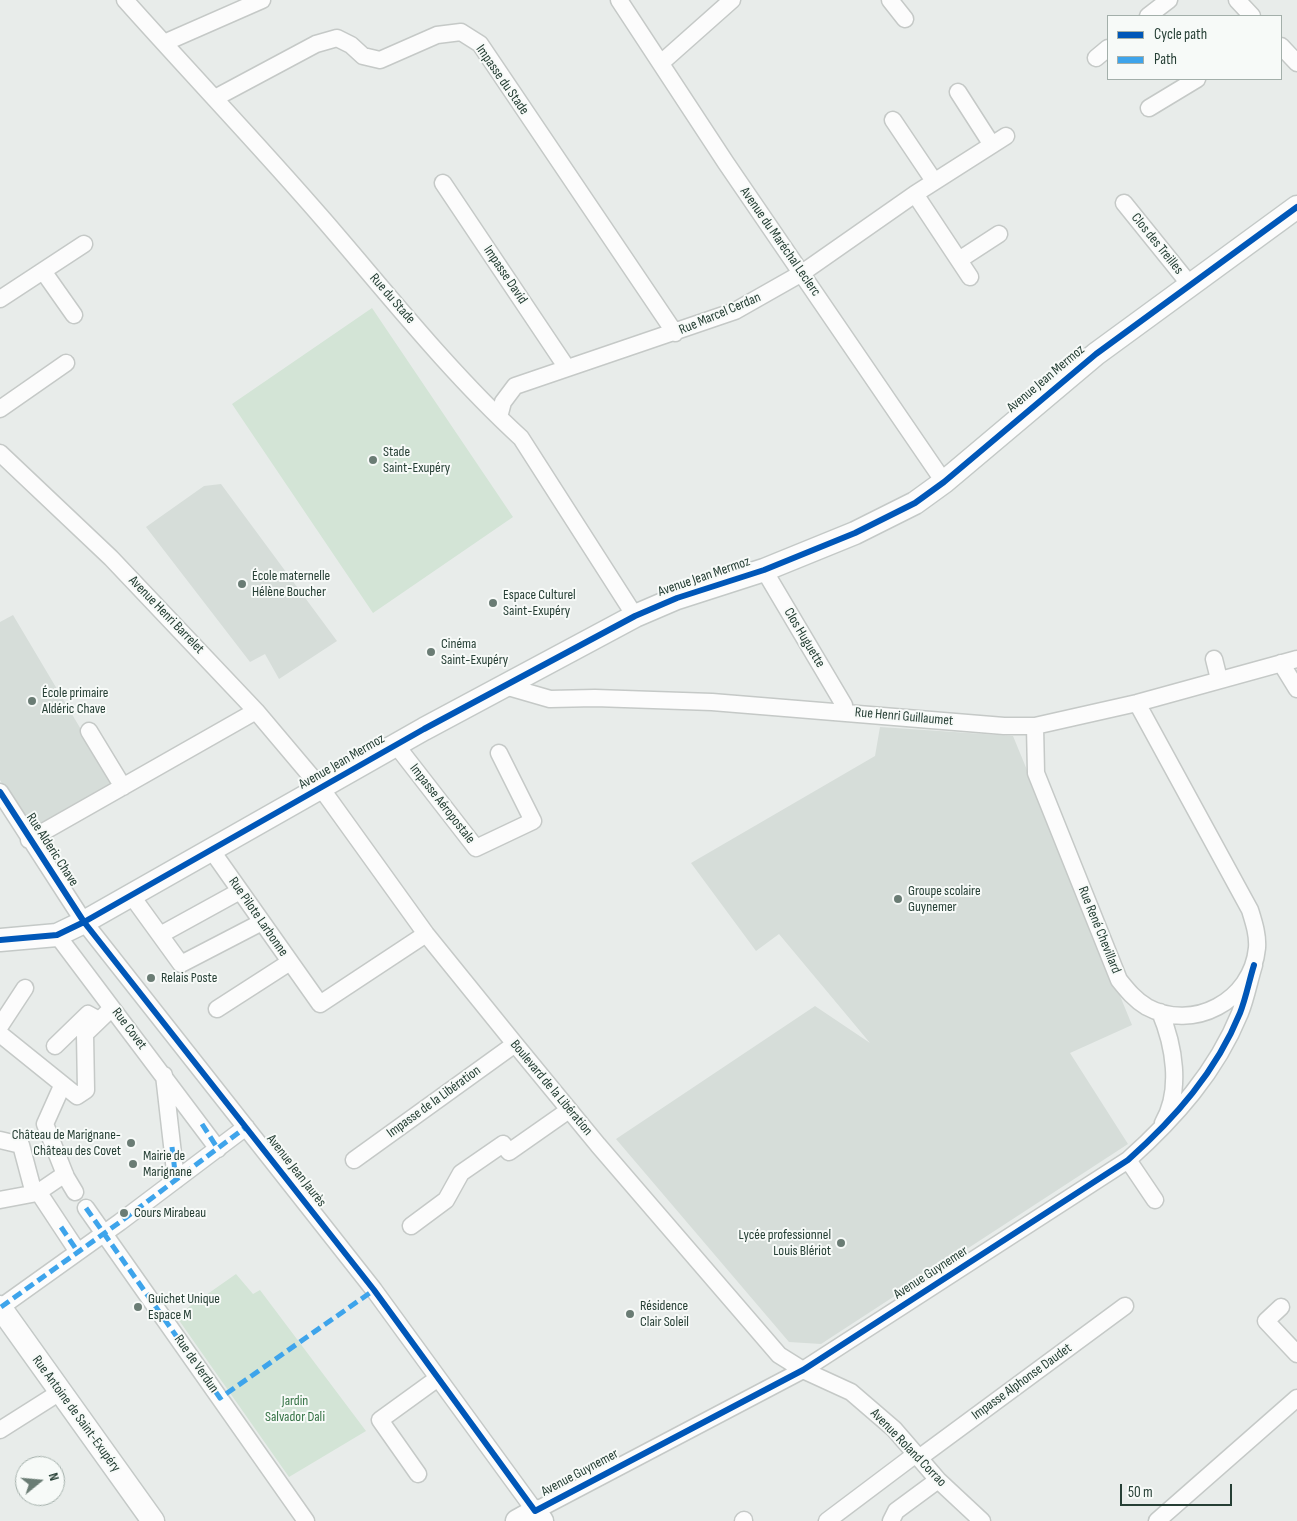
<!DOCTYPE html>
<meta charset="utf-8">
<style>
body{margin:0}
#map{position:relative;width:1297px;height:1521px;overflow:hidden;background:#e8ecea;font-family:"Sofia Sans Condensed",sans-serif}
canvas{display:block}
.legend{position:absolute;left:1107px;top:15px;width:175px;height:65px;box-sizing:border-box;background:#f7faf8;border:1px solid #a3afaa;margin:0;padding:6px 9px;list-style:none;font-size:15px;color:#263f35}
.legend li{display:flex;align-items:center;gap:10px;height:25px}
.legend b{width:25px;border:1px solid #a3afaa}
.north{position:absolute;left:15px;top:1456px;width:50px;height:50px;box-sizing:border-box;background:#f7faf8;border:1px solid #a3afaa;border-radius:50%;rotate:73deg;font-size:14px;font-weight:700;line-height:20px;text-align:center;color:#263f35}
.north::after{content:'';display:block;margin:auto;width:18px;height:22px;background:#6a7c74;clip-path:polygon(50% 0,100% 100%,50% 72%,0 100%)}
.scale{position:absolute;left:1120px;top:1484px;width:112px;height:22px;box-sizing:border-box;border:2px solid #263f35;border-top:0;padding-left:6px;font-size:15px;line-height:18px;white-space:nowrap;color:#263f35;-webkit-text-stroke:4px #f7faf8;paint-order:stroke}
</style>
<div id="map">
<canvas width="1297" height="1521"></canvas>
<ul class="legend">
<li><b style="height:6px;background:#0057b8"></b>Cycle path</li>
<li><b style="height:6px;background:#3ea4eb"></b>Path</li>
</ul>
<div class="north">N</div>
<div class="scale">50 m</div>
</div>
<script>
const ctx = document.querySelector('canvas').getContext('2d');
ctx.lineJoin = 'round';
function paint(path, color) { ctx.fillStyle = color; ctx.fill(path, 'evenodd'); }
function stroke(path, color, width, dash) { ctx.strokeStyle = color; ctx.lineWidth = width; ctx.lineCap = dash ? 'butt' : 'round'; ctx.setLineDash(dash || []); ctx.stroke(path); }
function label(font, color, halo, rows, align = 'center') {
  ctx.font = font + ' "Sofia Sans Condensed",sans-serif'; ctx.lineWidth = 4; ctx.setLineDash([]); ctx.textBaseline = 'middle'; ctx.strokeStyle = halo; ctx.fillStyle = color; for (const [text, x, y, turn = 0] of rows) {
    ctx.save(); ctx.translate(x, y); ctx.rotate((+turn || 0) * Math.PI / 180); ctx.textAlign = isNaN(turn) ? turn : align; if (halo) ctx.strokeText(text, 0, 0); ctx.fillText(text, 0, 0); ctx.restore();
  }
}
paint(new Path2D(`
 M221,484L337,641L279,679L265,654L250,662L146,527L204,486Z
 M13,615L117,790L35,836L0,780V622Z
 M880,727L1013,736L1132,1025L1070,1053L1128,1144L821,1344L789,1342L616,1139L815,1006L870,1043L779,934L756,951L691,863L875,756Z`), '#d6ddd9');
paint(new Path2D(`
 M372,308L513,517L373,613L232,404Z
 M236,1274L253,1294L260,1290L366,1431L289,1477L176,1316Z`), '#d3e4d6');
const street = new Path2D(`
 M125,0C191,74 259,145 323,219C387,293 449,372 521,438L635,616
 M619,0L726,163L944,482
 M890,0L905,19
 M1237,0L1252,16
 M1148,16L1169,0
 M164,43L262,0
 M1281,46L1297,63
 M1096,58L1108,48
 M661,63L732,0
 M958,92L992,145
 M215,98L316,44L337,38L351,45L363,56L380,60L437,35L461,32L480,44L675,333
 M1149,108L1197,79
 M893,120L934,181
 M443,183L567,368
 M915,194L970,277
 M1124,203L1191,286
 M959,260L999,234
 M43,271L74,315
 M0,299L84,244
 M0,409L66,363
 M499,417L503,402L515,386L735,311L802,273L915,194L1006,136
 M0,453L111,558L256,711L321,788L426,934L515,1044L598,1145L779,1355L803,1370L851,1392L894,1429L938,1480L982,1521
 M764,570L844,705
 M1214,659L1219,679
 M1281,663L1297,689
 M505,686L550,699L595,698L712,702L1004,726H1035L1137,703L1297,659
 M1035,726L1036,773L1119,980C1127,990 1135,1000 1147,1007C1193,1032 1252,1001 1257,948C1258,935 1254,923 1250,910L1137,703
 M89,731L123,787
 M396,745L476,848L533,821L499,753
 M0,792L84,922L374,1290L535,1511L803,1370L1128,1160C1175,1118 1216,1072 1240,1013C1246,998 1249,981 1254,965
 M29,840L256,711
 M212,851L320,1004L426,934
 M131,895L181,964L262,922
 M57,935L218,1149
 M160,935L240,891
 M217,1009L290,962
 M1160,1012C1174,1045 1182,1090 1163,1123
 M0,1026L25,988
 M0,1034L77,1096L86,1090L85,1034L112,1008
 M55,1046L88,1014L99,1020
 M164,1075L176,1180
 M62,1086L45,1124L66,1177L75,1192
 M0,1140L21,1145L33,1190L41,1196L78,1252
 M354,1160L515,1044
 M1128,1160L1155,1200
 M0,1200L37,1193L65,1174
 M86,1208L306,1521
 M411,1226L446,1200L461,1173L503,1144L509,1152L569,1110
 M1,1307L120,1222L246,1127
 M1281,1307L1266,1321L1297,1354
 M0,1430L60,1392
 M919,1458L1125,1306
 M418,1474L380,1420L438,1378
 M743,1521L744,1520
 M827,1521L916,1454
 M891,1521L896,1511L938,1480
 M1157,1521L1297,1398`);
const secondary = new Path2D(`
 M0,940L57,935L84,922L424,729L635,616L677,598L764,570L855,533L915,503L944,482L1096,354L1297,207
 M0,1307L153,1521
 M517,1521L535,1511L542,1521`);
stroke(street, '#c5c9c7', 19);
stroke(secondary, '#c4c9c7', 25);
stroke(street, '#fcfcfc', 16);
stroke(secondary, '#fcfcfc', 22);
stroke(new Path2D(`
 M202,1124L218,1149
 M172,1147L176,1180
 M86,1208L220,1398L374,1290
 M61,1227L78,1252
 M1,1307L120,1222L246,1127`), '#3ea4eb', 5, [10, 5]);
stroke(new Path2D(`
 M0,792L84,922L374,1290L535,1511L803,1370L1128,1160C1175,1118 1216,1072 1240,1013C1246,998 1249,981 1254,965
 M0,940L57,935L84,922L424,729L635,616L677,598L764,570L855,533L915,503L944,482L1096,354L1297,207`), '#0057b8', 6);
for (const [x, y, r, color] of [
 [373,460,5,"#6a7c74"],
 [242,584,5,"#6a7c74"],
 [493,603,5,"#6a7c74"],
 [431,652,5,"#6a7c74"],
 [32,701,5,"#6a7c74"],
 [898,899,5,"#6a7c74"],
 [151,978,5,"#6a7c74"],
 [131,1143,5,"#6a7c74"],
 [133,1164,5,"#6a7c74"],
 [124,1213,5,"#6a7c74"],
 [841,1243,5,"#6a7c74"],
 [138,1307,5,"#6a7c74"],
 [630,1314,5,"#6a7c74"]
]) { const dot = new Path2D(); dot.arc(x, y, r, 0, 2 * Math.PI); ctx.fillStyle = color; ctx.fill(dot); stroke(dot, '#f7faf8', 2); }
label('14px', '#263f35', '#f7faf8', [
 ["Impasse du Stade",502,80,55],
 ["Avenue du Maréchal Leclerc",780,242,55],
 ["Clos des Treilles",1157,244,51],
 ["Impasse David",505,275,56],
 ["Rue du Stade",392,299,49],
 ["Rue Marcel Cerdan",720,314,-23],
 ["Avenue Jean Mermoz",1046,379,-40],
 ["Avenue Jean Mermoz",704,577,-19],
 ["Avenue Henri Barrelet",166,615,46],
 ["Clos Huguette",804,638,59],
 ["Rue Henri Guillaumet",904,717,5],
 ["Avenue Jean Mermoz",342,762,-30],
 ["Impasse Aéropostale",442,804,52],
 ["Rue Alderic Chave",52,850,57],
 ["Rue Pilote Larbonne",258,917,55],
 ["Rue René Chevillard",1099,930,68],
 ["Rue Covet",129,1029,53],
 ["Boulevard de la Libération",551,1088,50],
 ["Impasse de la Libération",434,1102,-36],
 ["Avenue Jean Jaurès",296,1171,52],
 ["Avenue Guynemer",931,1273,-33],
 ["Rue de Verdun",196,1364,55],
 ["Impasse Alphonse Daudet",1022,1382,-36],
 ["Rue Antoine de Saint-Exupéry",76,1414,54],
 ["Avenue Roland Corrao",908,1448,46],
 ["Avenue Guynemer",580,1473,-28]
]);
label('14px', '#263f35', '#f7faf8', [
 ["Stade",383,452],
 ["Saint-Exupéry",383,468],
 ["École maternelle",252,576],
 ["Hélène Boucher",252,592],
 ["Espace Culturel",503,595],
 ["Saint-Exupéry",503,611],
 ["Cinéma",441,644],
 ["Saint-Exupéry",441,660],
 ["École primaire",42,693],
 ["Aldéric Chave",42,709],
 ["Groupe scolaire",908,891],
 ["Guynemer",908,907],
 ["Relais Poste",161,978],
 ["Château de Marignane-",121,1135,"right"],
 ["Château des Covet",121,1151,"right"],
 ["Mairie de",143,1156],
 ["Marignane",143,1172],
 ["Cours Mirabeau",134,1213],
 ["Lycée professionnel",831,1235,"right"],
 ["Louis Blériot",831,1251,"right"],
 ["Guichet Unique",148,1299],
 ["Espace M",148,1315],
 ["Résidence",640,1306],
 ["Clair Soleil",640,1322]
], 'left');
label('14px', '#347244', '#f7faf8', [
 ["Jardin",295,1401],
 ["Salvador Dali",295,1417]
]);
</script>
